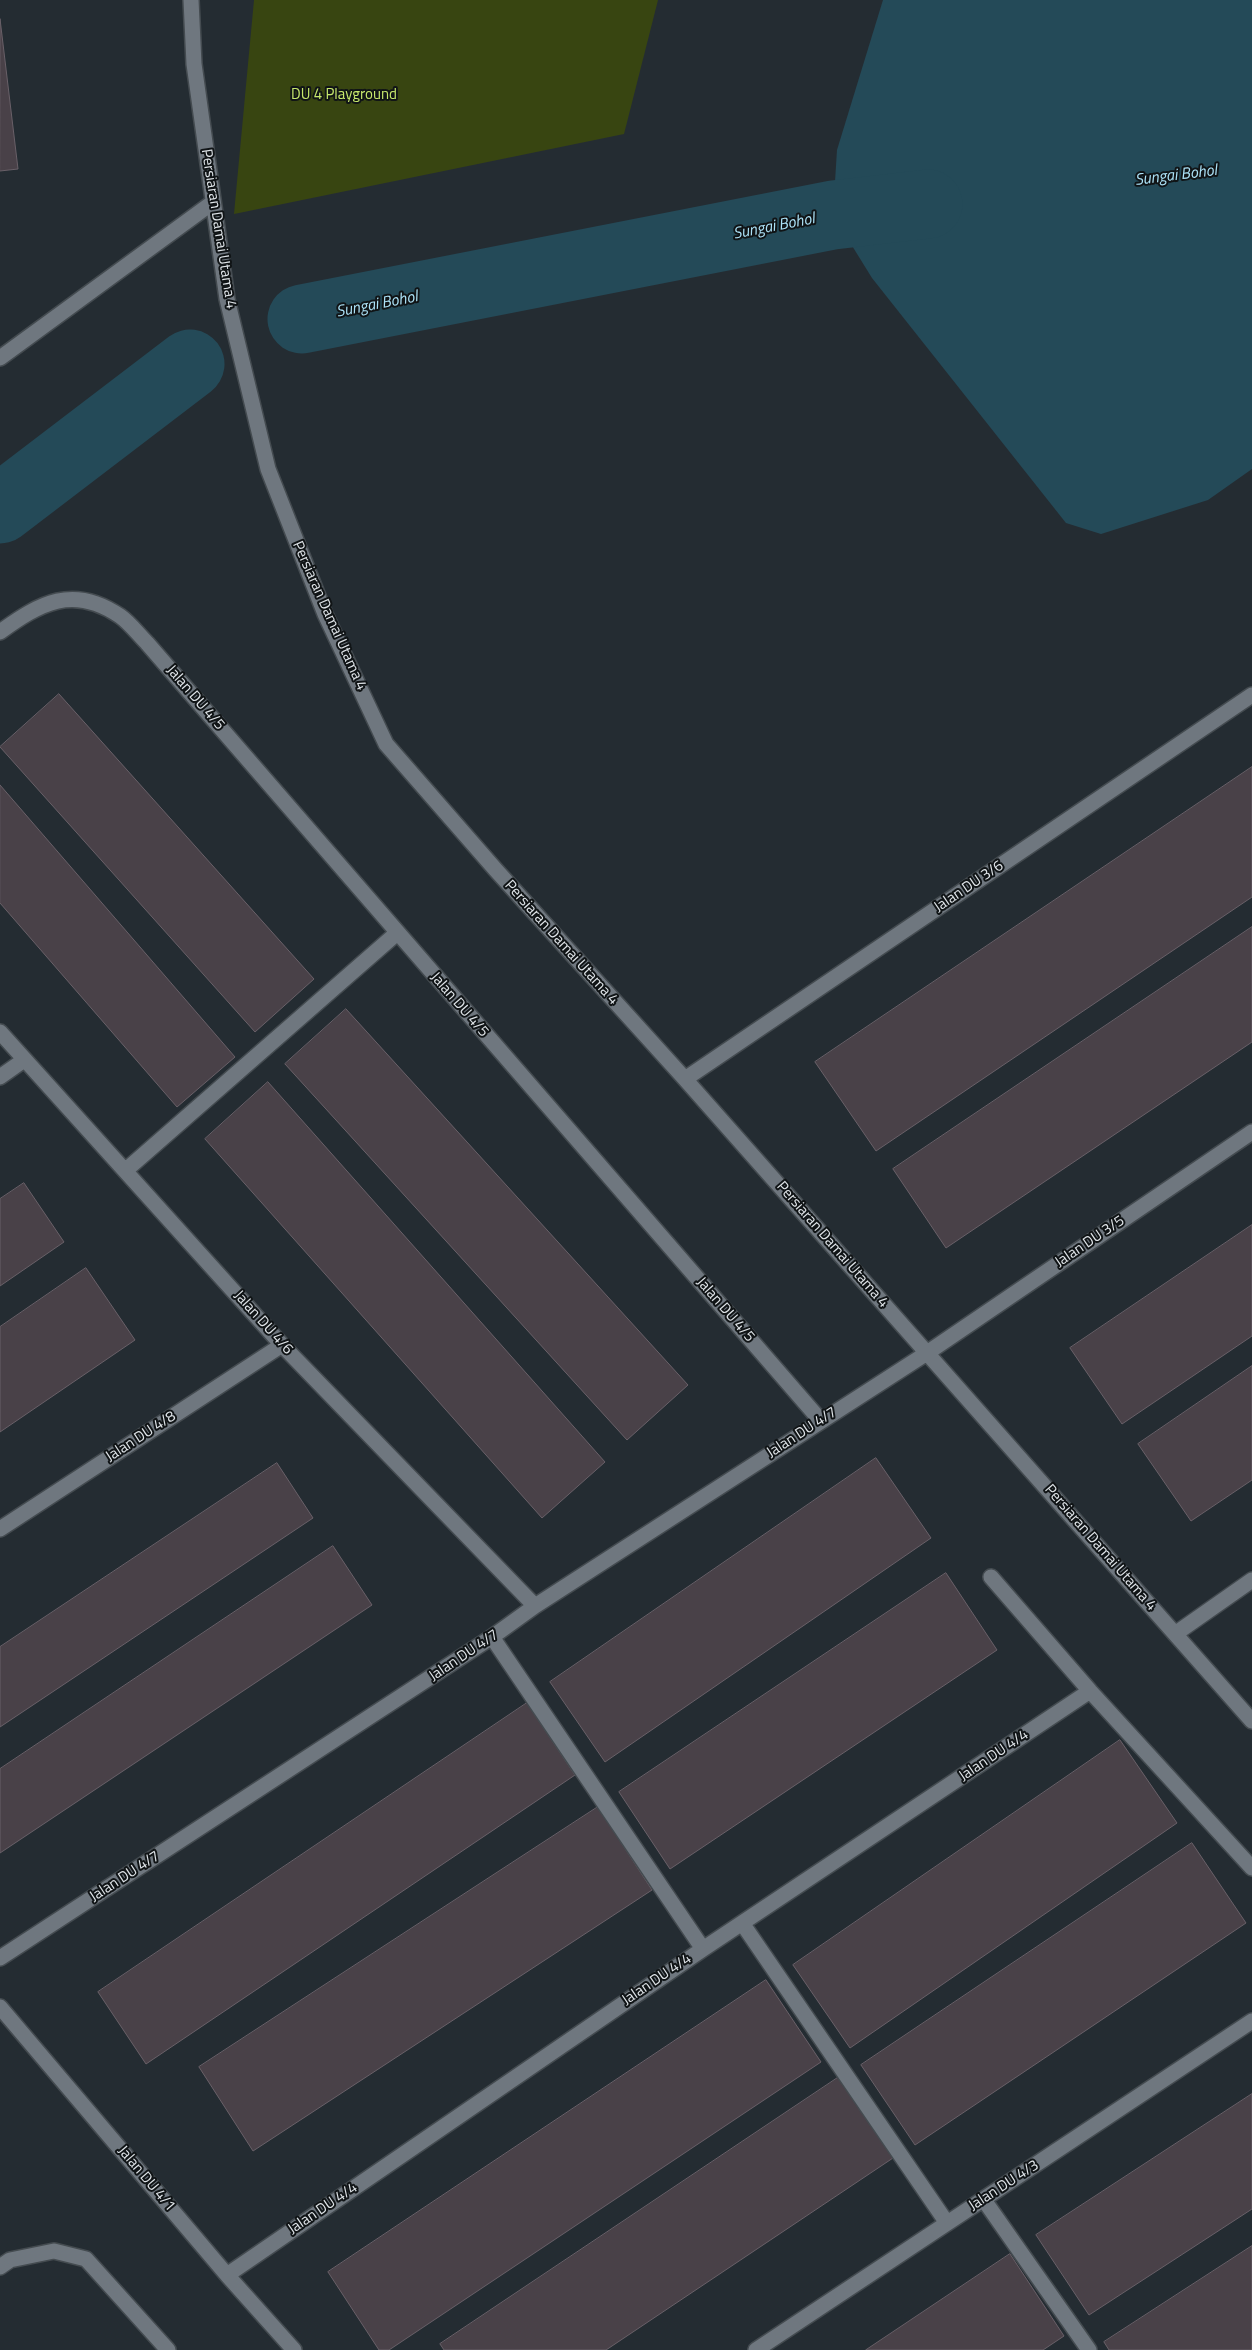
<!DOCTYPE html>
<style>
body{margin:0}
canvas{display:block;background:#242c32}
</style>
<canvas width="1252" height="2350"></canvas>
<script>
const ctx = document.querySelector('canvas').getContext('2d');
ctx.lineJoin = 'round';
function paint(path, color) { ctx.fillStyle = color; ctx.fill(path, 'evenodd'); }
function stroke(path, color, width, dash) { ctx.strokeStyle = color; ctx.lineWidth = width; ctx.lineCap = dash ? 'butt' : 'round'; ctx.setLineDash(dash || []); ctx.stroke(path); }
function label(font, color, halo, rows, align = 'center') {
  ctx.font = font + ' "Titillium Web",sans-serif'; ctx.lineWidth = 4; ctx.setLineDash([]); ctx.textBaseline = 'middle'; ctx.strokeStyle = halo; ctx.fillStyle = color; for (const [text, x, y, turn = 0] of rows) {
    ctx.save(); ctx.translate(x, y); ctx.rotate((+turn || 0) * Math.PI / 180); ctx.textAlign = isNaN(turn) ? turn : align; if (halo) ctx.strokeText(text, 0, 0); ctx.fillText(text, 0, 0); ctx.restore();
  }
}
paint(new Path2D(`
 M254,0H658L624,134L234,214Z`), '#384511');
paint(new Path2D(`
 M883,0H1252V469L1208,500L1101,534L1066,523L872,278L833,215L837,150Z`), '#244a58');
stroke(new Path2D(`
 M302,319L833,215L928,204
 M0,509L190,364`), '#244a58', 69);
const building = new Path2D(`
 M0,19L18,169L0,171Z
 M59,694L314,979L255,1032L0,747Z
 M1252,767V897L876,1151L815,1062Z
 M0,785L235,1057L177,1107L0,903Z
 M1252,927V1042L946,1248L893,1169Z
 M346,1009L688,1385L627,1440L285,1064Z
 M268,1082L605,1462L542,1518L205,1139Z
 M24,1183L64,1242L0,1286V1199Z
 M1252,1225V1336L1122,1424L1070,1348Z
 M86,1268L135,1340L0,1432V1327Z
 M1252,1366V1480L1191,1521L1138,1444Z
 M876,1458L931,1538L605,1762L550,1682Z
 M277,1463L313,1518L0,1727V1647Z
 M333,1546L372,1605L0,1853V1769Z
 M946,1573L997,1650L670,1869L619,1792Z
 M527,1703L575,1775L146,2064L98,1992Z
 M1120,1740L1177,1823L850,2048L793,1965Z
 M598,1807L652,1890L253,2151L199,2067Z
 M1192,1843L1246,1923L915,2145L861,2065Z
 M766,1980L821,2062L389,2350H379L328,2272Z
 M839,2077L893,2158L606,2350H444L440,2344Z
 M1252,2094V2209L1089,2315L1036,2235Z
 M1252,2246V2350H1109L1104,2342Z
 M1010,2254L1064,2336L1043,2350H866Z`);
paint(building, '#494148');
stroke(building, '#696068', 1);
const minor = new Path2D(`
 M191,0L194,64L227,299L268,469L325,614L386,744L495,869L685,1079L1252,1721
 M0,358L212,203
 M0,632C40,603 73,584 120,616C130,623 138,634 147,643L821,1421
 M0,1032L282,1345L535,1606
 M0,1077L24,1060
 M685,1079L1252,695
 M126,1170L397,933
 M0,1529L282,1345
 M991,1577L1090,1691L1252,1868
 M1175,1634L1252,1580
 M492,1637L703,1949
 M742,1923L947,2223
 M0,1958L492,1637L535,1606L927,1353L1252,1132
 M0,2007L227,2275L294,2350
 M984,2200L1089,2350
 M0,2267L10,2260L54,2251L86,2259L168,2350
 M227,2275L703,1949L1090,1691
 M756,2350L1252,2021`);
stroke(minor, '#444b50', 18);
stroke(minor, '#6f777f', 15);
label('15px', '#c7e86c', '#101416', [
 ["DU 4 Playground",344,95]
]);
label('15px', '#e1e6ea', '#101416', [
 ["Persiaran Damai Utama 4",218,229,81],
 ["Persiaran Damai Utama 4",329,616,66],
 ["Jalan DU 4/5",195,698,49],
 ["Jalan DU 3/6",969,887,-34],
 ["Persiaran Damai Utama 4",561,943,48],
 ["Jalan DU 4/5",459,1005,49],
 ["Jalan DU 3/5",1090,1242,-34],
 ["Persiaran Damai Utama 4",832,1245,49],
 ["Jalan DU 4/5",725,1310,49],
 ["Jalan DU 4/6",263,1323,48],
 ["Jalan DU 4/7",802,1433,-33],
 ["Jalan DU 4/8",141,1437,-33],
 ["Persiaran Damai Utama 4",1100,1548,49],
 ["Jalan DU 4/7",464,1656,-34],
 ["Jalan DU 4/4",994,1756,-34],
 ["Jalan DU 4/7",125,1877,-33],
 ["Jalan DU 4/4",657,1980,-34],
 ["Jalan DU 4/1",146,2179,50],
 ["Jalan DU 4/3",1004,2186,-33],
 ["Jalan DU 4/4",323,2209,-34]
]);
label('italic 16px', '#ade3f8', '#101416', [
 ["Sungai Bohol",1176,176,-7],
 ["Sungai Bohol",774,227,-11],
 ["Sungai Bohol",377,305,-11]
]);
</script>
